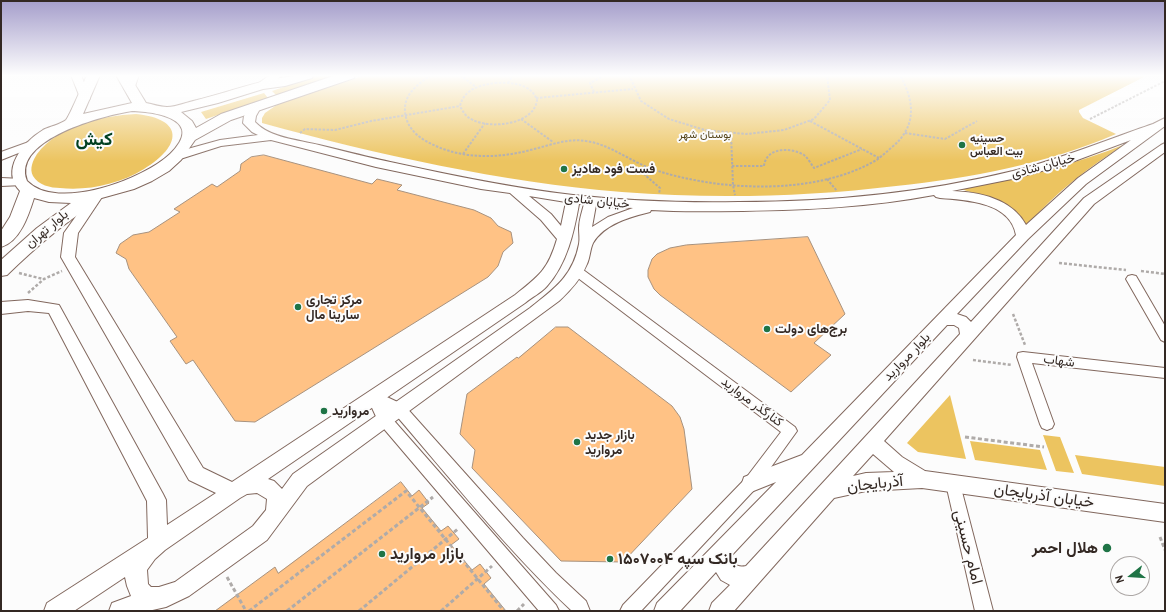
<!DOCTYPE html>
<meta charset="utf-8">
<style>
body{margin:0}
#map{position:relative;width:1166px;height:612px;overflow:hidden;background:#fcfcfc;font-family:"PT Sans",sans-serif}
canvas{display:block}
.frame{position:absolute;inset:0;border:2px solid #332823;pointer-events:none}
.north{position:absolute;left:1110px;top:556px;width:40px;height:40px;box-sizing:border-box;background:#fcfcfc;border:1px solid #aca7a5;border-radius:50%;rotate:253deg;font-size:11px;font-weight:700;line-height:16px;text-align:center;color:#332823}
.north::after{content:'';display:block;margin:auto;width:14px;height:18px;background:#1f7446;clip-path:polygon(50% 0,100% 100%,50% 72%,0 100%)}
</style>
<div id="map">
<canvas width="1166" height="612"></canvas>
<div class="frame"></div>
<div class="north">N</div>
</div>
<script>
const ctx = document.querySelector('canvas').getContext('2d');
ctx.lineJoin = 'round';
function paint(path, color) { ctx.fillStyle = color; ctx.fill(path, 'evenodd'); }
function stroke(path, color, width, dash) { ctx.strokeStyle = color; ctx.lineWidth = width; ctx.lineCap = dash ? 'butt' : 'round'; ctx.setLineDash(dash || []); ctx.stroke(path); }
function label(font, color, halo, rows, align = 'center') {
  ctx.font = font + ' "PT Sans",Vazirmatn,sans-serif'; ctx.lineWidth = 4; ctx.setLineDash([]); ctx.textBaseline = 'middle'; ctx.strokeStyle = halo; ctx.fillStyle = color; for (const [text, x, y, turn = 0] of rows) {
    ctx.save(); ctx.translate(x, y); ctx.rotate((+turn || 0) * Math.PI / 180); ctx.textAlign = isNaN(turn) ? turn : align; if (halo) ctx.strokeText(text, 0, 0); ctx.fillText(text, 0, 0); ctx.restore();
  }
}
paint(new Path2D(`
 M319,75H337L276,95L272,91Z
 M365,75H1148L1079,110V112L1083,118L1116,134C1046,164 971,178 896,186C805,197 712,199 622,192C500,182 379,155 262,123V118L265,113L278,104Z
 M264,93L268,98L206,119L201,112Z
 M136,114C185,119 182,146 144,169C120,184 88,191 60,188C51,188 38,185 33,176C29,169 33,160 37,154C59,125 101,116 136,114Z
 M1128,143C1090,165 1057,192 1027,225C1010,204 986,197 961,189C1019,179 1074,165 1128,143Z
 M950,395L966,459L918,452L907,443Z
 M1043,435L1060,437L1074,473L1056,471Z
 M970,441L1040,450L1047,470L975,460Z
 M1075,455L1165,467V486L1082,474Z`), '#ecc460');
const building = new Path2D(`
 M264,155L372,184L377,179L402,185L397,190L474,210L491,218L498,226L511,232L513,243L503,252L498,266L488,277L255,422L235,421L193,360L186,364L170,341L177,337L129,269L126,259L116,253L120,244L133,235L149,232L180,212L174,209L212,184L217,187L240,171L241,164L251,157Z
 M808,237L845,314L814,343L831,355L791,392L660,295L654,289L648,277V270L652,259L657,254L670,248L686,245Z
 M556,327H568L672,406L680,417L684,429L692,489L623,562L561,561L472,468L475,450L460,434L467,394L517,357L518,358Z
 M401,482L412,496L419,490L429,503L422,508L441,531L448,526L459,539L451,545L472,570L480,564L491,578L484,584L506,611H215L275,567L278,573Z`);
paint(building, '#ffc285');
stroke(building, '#a7927f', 1);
const minor = new Path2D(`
 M578,268L582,269L795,427L797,431L756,488L641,611H620L623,605L746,478L781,432L574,275L572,272L574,269Z
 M1132,275L1136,276L1165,326V342L1161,340L1126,279L1128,276Z
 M1023,352L1165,368V378L1032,363L1054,424L1052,428L1047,430L1042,428L1040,424L1017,357L1018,353Z
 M374,391L404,405L523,538L556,573L586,601L590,611H572C507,550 452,480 394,413L386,409L389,415L556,605L559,611H539L379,423L367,397L369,393Z
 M953,477L958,479L960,484L993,611H975L946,484L948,479Z`);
const tertiary = new Path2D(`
 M71,75H81L90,98L89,100H81Z
 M129,75H139L134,89L129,92L124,89Z
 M270,75H283L265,87H257L256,85Z
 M256,104L261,107L256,116L255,122C270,138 299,140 319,145C344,151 370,158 395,163C454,176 513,188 573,195C628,201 683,203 739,202C831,202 923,193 1013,171C1061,159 1106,140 1153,124L1165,118V126L1086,184L1028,239L957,314L966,317L971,322L1084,198L1161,145L1165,143V152L1094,204L884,441L902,457L925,471L1165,504V522L922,488L866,491L834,498L734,611H709L712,603L730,585L721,580L716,572L680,611H654L657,603L776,482L751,492L744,489L742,483L744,477L802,455L1016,235C1010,202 967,200 940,198L936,197L934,195C871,207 807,210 743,211C712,211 681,212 651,210L650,212C630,217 604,224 593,243C590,249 590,258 587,264C581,279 570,291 559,301L307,486L267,540L189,596L166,607L148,611H109L112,603L131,596L127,586L125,577L74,611H44L47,603L148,538L147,501L49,313L28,311L1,314V302L28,300L59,305L163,494L166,500L167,525L216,493L189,480L61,257L64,233L94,191H102L104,194L78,233L75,257L203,468L232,482L515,295C539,276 548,270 557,239L541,220L510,193L481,189L376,167L271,140L221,146L177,160L173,159L171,156L173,153L220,140L258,135L252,132L243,123L244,116L252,105ZM1131,140L1078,178L1026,225C1012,199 980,192 952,191L1012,179L1064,165ZM529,196L566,202L561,226L551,214ZM579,204H584C582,212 579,220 579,228C579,233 580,239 579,244C573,276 554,289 530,308L293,474L282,489L274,481L268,479L525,303C532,297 541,293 547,286C567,264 574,232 579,204ZM596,205L633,208L608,217L592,227ZM947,325H954L959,328L960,334L746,566C737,568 732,564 732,555ZM873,454L894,472L866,473L853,476ZM257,493L267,499L266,510L253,526L175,582L159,587H151L148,584L147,570L155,559L165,550L240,498L247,494Z
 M37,139L41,140L43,142L41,144L1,160V152Z
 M1,178L23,179L25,182L23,185L1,186Z`);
const primary = new Path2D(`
 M87,75H100L83,114L132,103L116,75H129L146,103C152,104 160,107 167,107C176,107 188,102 197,100C237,90 271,75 313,75L312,78L285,86L263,89L218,103L181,112L192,121L196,128L221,114L336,75H355L354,78L231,120L195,140L181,160L169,171L152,181L134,189L98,199L96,203C63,223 35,248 7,275L1,276V260L37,228L71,203L49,202L34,198C29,214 20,242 1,247V231L10,217L20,191C0,170 23,142 43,130C49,127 61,124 66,120C69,117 84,82 87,75ZM132,111C158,112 205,120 170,154C144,179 57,212 27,181C11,139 105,115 132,111Z`);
stroke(minor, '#82685e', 2);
stroke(tertiary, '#82685e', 2);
stroke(primary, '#82685e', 2);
stroke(new Path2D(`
 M431,75C420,83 406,92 405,107C404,122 413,134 426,141C459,160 499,159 534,149C551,145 568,138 586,141C609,144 630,161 652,169C717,191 811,196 873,162C879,159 885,153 891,148C917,127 915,102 900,75
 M460,75L476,87
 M629,75L641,101L669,119L705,130L746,134L784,130L814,119L830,100L827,75
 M495,83C510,82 531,83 537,100C534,125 490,129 473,120C466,117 463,112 460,106C464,89 480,85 495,83Z
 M508,83L513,75
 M594,92L590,83L600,78V75
 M536,98L633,89
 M521,119L553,142
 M1090,119L1165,81
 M810,121L879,158
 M300,133L305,129L335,130L371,121L460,106
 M905,133L945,139L977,121
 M731,134L733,185L735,195
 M463,154L485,123
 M732,166H764C766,147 791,147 804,155C808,158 811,164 814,168L862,149
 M653,169L645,175L660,188L659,194
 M827,179L837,191`), '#afaba9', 2, [2.5, 1.5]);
stroke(new Path2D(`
 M1059,263L1126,270
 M1141,271L1165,274
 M19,273L43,279
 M28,293L44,279L62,271
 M1013,314L1025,345
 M973,360L1012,365`), '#afaba9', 2.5, [3, 2]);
stroke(new Path2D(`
 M965,437L1044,447
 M1160,537L1165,550
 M227,577L246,611
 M249,611L406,491L504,611
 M287,611L433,497
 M359,611L459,528
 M441,611L492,566
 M517,611L524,604`), '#afaba9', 3, [4, 2.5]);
paint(minor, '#fff');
paint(tertiary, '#fff');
paint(primary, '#fff');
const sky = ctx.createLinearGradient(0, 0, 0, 161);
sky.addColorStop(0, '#a59ecb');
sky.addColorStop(0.47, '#fefefe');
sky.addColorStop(1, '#fefefe00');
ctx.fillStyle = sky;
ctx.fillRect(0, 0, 1166, 161);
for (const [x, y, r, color] of [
 [962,145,4,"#1f7446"],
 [564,169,4,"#1f7446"],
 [298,307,4,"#1f7446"],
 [767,329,4,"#1f7446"],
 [324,411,4,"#1f7446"],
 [577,442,4,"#1f7446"],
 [1107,548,5,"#1f7446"],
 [382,554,4,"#1f7446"],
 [610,559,4,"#1f7446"]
]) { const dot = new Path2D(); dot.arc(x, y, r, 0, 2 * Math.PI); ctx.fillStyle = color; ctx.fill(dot); stroke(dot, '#fcfcfc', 1.5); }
label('11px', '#55451a', '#fcfcfc', [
 ["بوستان شهر",705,135]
]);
label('bold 11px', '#332823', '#fcfcfc', [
 ["حسینیه",970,139],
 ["بیت العباس",970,152]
], 'left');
label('13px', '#332823', '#fcfcfc', [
 ["خیابان شادی",1043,166,-15],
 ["خیابان شادی",597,201,6],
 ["بلوار تهران",47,229,-40],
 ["بلوار مروارید",907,357,-46],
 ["شهاب",1059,361,7],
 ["کنارگذر مروارید",752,402,37]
]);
label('bold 13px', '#332823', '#fcfcfc', [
 ["فست فود هادیز",572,169],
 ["مرکز تجاری",306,300],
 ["سارینا مال",306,315],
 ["برج‌های دولت",775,329],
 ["مروارید",332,411],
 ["بازار جدید",585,435],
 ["مروارید",585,450]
], 'left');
label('16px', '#332823', '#fcfcfc', [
 ["آذربایجان",875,484,-6],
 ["خیابان آذربایجان",1044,496,8],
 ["امام حسینی",968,547,76]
]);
label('bold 16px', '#332823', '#fcfcfc', [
 ["هلال احمر",1098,548,"right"],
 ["بازار مروارید",390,554],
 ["بانک سپه ۱۵۰۷۰۰۴",618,559]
], 'left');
label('bold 18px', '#014021', '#fcfcfc', [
 ["كيش",94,140]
]);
</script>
